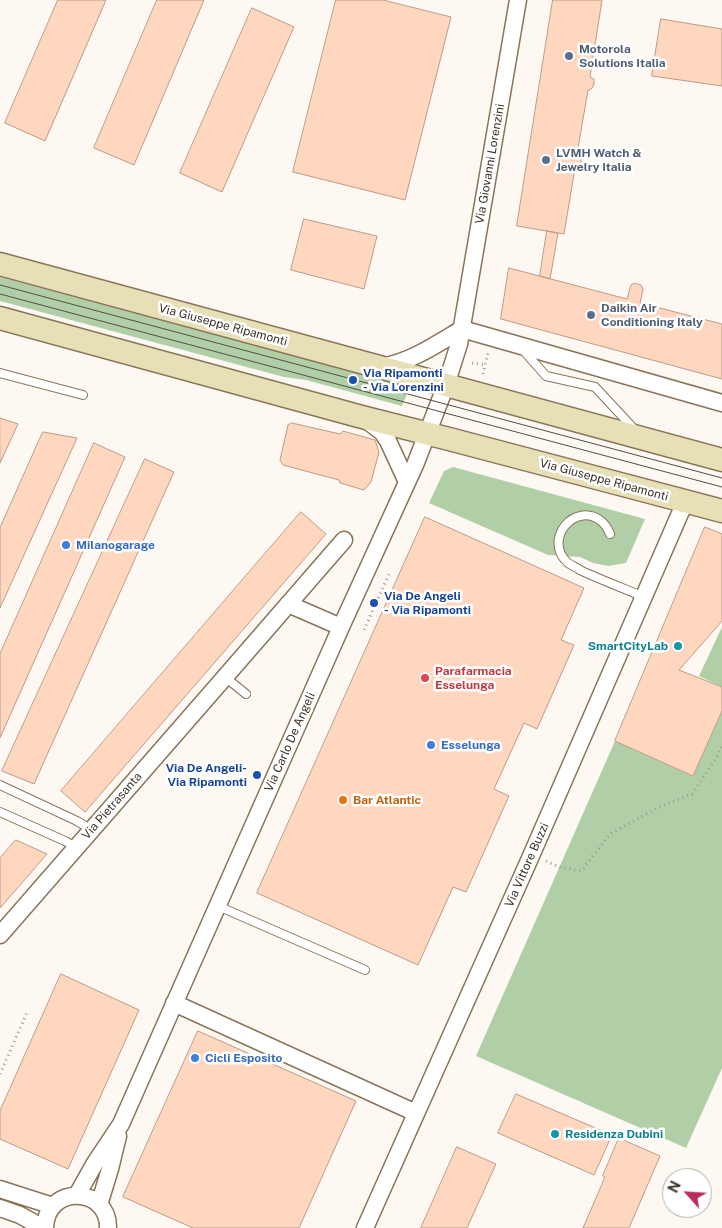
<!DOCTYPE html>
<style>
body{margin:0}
#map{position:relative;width:722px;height:1228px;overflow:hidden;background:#fdf8f2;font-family:"Public Sans",sans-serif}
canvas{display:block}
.north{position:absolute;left:662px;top:1168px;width:50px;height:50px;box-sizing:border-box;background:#fff;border:1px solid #b1aea9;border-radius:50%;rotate:296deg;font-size:14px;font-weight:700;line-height:20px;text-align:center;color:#3d3428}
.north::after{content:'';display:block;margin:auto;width:18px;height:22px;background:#b92b5b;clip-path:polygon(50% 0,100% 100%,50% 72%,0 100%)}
</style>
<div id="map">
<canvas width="722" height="1228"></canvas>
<div class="north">N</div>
</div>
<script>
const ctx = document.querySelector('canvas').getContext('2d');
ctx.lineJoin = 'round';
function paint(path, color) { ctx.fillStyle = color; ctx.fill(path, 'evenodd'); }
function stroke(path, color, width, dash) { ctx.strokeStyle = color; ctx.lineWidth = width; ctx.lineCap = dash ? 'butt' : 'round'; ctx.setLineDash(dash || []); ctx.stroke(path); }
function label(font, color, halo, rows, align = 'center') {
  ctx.font = font + ' "Public Sans",sans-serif'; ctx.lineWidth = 5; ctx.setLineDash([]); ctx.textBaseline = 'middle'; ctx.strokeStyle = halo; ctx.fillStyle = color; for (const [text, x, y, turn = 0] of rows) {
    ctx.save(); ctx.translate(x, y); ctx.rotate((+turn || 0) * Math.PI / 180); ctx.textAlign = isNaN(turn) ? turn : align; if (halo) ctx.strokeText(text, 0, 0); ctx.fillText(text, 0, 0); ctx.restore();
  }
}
paint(new Path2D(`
 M0,277L410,387L402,406L306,380L284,377L0,301Z
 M453,467L645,519L626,563L608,566L593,563L580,557L548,555L429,503L444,471Z
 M722,627V687L699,676Z
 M722,711V1068L686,1148L476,1056L615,741L693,776Z`), '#b1cfa6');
const building = new Path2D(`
 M58,0H106L45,141L5,123Z
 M157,0H204L134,165L94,148Z
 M336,0H383L451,17L405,200L293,172Z
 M553,0H602L590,77L594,79V84L592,88L590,90H588L577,154L581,157V162L577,168H575L564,234L517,226Z
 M252,8L294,27L222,192L180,173Z
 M661,19L722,29V86L652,76Z
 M304,219L377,236L364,289L291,270Z
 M547,231L558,233L550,279L540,276Z
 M509,268L627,299L631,285L634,283L637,284L641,285L643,289L640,303L722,324V379L501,319Z
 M0,418L18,424L0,463Z
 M292,423L340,434L343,431L375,440L379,452L371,482L364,490L340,483L339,480L283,465L280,460L288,425Z
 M43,432L77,438L0,608V528Z
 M94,443L125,457L0,738V654Z
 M145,459L174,472L34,784L2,771Z
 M301,512L326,534L85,812L61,791Z
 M425,517L584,588L561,640L574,645L537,729L524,723L494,789L509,796L466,892L453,887L418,965L257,893Z
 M705,527L722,534V621L679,670L722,687V711L693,776L615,741Z
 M16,840L47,854L0,908V858Z
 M61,974L139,1010L68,1169L0,1139V1111Z
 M198,1031L356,1101L299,1228H193L123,1197Z
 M516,1094L612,1135L594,1175L498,1133Z
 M619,1138L660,1156L629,1228H583L605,1177L603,1176Z
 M457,1147L496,1164L467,1228H421Z`);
paint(building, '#ffd6be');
stroke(building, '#bb9b88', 1);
const lane = new Path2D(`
 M523,350L546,376L595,387L635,430
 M0,373L83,395
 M610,534C608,529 605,524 601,521C575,501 543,539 567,562C570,565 576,567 580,570C601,580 623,588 644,597
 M225,677L246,694
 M0,785L77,821L92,830
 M0,812L65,841L76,847
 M218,906L365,970`);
const street = new Path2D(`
 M462,329L722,403
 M381,367C411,362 437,344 462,329
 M366,420L382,432L388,441L407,482
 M288,604L341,627
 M0,935L225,677L344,540
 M174,1003L416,1113
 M0,1189L53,1206
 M77,1195L95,1163L121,1124L341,627L415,465L446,385L459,344L518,0
 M99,1205L110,1169L118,1136
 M0,1208L20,1215L43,1228
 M45,1228C46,1184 109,1186 108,1228
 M365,1228L531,856L685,502`);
const secondary = new Path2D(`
 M0,264L722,460
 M0,318L362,417L453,440L722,511`);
stroke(lane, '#8a7459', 10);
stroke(street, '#8a7459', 19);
stroke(secondary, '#8a7459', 25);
stroke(new Path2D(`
 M472,363L485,365
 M483,374L488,353
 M364,630L389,574
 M546,861L559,867L581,871L610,834L661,806L692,794L717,757L722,746
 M0,1074L28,1010`), '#9f988f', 3, [1, 4]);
stroke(lane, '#fff', 8);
stroke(street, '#fff', 16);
stroke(secondary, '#e7dfb5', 22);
stroke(new Path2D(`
 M0,285L722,478
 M0,294L722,487`), '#554d42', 1);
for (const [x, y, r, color] of [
 [569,56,5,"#5c6f8a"],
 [546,160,5,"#5c6f8a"],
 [591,315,5,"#5c6f8a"],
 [353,380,5,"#1a4fb4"],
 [66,545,5,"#3f7fe0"],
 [374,603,5,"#1a4fb4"],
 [678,646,5,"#0f9aa8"],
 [425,678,5,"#e0444e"],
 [431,745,5,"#3f7fe0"],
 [257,775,5,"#1a4fb4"],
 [343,800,5,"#e8710a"],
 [195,1058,5,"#3f7fe0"],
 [555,1134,5,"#0f9aa8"]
]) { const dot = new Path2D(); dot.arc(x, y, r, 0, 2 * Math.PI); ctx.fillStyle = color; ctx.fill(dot); stroke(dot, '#fff', 2); }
label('bold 12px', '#4e5e75', '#fff', [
 ["Motorola",579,49],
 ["Solutions Italia",579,63],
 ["LVMH Watch &",556,153],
 ["Jewelry Italia",556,167],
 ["Daikin Air",601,308],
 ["Conditioning Italy",601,322]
], 'left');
label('12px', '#3d3428', '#fff', [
 ["Via Giovanni Lorenzini",490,164,-80],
 ["Via Giuseppe Ripamonti",223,325,15],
 ["Via Giuseppe Ripamonti",604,480,15],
 ["Via Carlo De Angeli",290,742,-66],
 ["Via Pietrasanta",112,806,-49],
 ["Via Vittore Buzzi",527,865,-66]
]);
label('bold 12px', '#164399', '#fff', [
 ["Via Ripamonti",363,373],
 ["- Via Lorenzini",363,387],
 ["Via De Angeli",384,596],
 ["- Via Ripamonti",384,610],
 ["Via De Angeli-",247,768,"right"],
 ["Via Ripamonti",247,782,"right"]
], 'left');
label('bold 12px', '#366cbe', '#fff', [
 ["Milanogarage",76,545],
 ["Esselunga",441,745],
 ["Cicli Esposito",205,1058]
], 'left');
label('bold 12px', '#0d838f', '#fff', [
 ["SmartCityLab",668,646],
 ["Residenza Dubini",565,1134,"left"]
], 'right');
label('bold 12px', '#be3a42', '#fff', [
 ["Parafarmacia",435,671],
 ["Esselunga",435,685]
], 'left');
label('bold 12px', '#c56008', '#fff', [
 ["Bar Atlantic",353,800]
], 'left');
</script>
